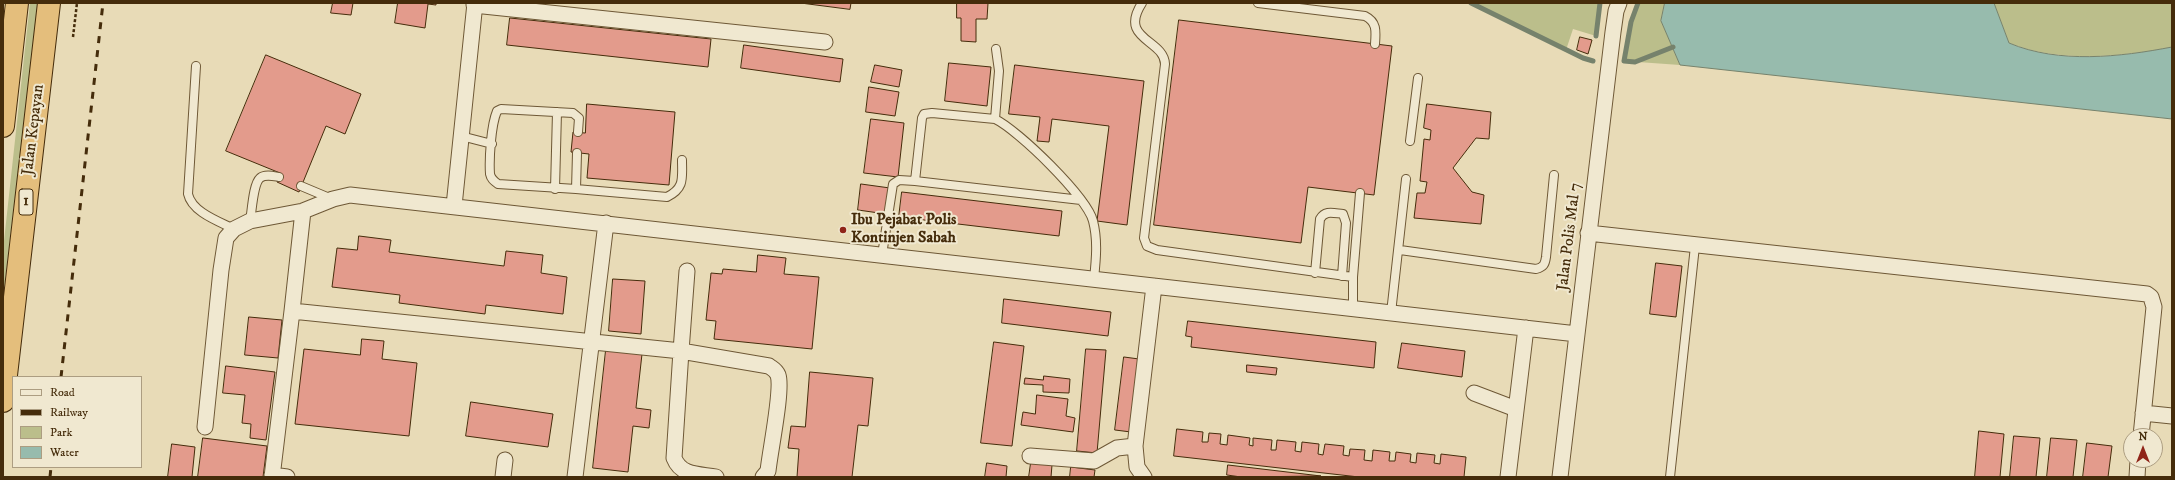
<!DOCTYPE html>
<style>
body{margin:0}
#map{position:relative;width:2175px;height:480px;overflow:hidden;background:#e8dbb7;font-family:"IM FELL DW Pica",serif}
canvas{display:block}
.frame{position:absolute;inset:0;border:4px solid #452c0b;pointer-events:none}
.legend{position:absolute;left:12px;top:376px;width:130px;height:92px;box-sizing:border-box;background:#f0e8d0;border:1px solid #ac9d81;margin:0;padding:5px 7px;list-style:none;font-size:12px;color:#452c0b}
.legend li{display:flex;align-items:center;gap:8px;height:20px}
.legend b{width:20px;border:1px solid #ac9d81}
.north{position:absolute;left:2123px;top:428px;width:40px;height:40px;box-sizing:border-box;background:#f0e8d0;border:1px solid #ac9d81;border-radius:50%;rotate:0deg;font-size:11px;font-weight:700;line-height:16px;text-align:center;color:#452c0b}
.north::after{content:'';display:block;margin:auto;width:14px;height:18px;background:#8f2418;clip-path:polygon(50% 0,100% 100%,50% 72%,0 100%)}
</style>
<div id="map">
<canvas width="2175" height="480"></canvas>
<div class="frame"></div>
<ul class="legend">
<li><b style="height:5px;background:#f0e8d0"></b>Road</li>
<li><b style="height:5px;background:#452c0b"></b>Railway</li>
<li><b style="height:11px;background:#bbbe8b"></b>Park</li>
<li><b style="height:11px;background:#97bbad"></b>Water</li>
</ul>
<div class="north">N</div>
</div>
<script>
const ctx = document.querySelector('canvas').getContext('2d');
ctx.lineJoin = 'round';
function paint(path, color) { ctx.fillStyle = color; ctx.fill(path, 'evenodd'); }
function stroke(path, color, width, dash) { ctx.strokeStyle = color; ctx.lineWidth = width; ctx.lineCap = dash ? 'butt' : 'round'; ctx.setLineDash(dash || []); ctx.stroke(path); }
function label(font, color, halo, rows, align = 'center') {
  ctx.font = font + ' "IM FELL DW Pica",serif'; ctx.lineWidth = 4; ctx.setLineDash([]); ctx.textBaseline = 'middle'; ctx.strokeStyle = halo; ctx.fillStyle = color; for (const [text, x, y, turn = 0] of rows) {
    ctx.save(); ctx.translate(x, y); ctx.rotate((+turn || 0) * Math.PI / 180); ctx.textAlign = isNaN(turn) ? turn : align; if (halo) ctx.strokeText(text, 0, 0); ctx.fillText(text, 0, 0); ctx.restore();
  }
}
paint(new Path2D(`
 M30,3H38L3,298V250Z
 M1471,3H1600L1596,36L1573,29L1566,50Z
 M1638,3H1665L1661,21L1680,65L1624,61L1631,22Z
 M1994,3H2172V47C2119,57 2060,63 2009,43Z`), '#bbbe8b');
const water = new Path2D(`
 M1665,3H1994L2009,43C2059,64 2120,57 2172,47V119L1680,65L1661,21Z`);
paint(water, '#97bbad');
stroke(water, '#76826c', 1);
stroke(new Path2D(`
 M1471,3L1583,58L1593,61
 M1638,3L1631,22L1624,61L1635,62L1673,47
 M1596,36L1600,3`), '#76826c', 5);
const building = new Path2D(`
 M333,3H353L351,15L331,13Z
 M398,3H436V5L428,4L425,28L395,23Z
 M801,3H851L850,9Z
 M957,3H988L987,19H976V42L961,41V18H957Z
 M510,18L711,39L708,67L507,45Z
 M1179,20L1392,46L1374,195L1308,187L1301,243L1154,225Z
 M1580,37L1592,40L1588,54L1577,50Z
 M744,45L843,59L840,82L741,68Z
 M266,55L361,94L345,134L326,126L299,192L277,182L280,173L226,151Z
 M949,63L991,67L987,106L945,101Z
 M875,65L902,70L899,87L871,82Z
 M1015,65L1144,81L1127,225L1097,221L1109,126L1052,119L1049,142L1037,141L1040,117L1009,114Z
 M869,87L899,92L895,116L866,112Z
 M587,104L675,112L669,185L587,178L589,154L571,152L573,132L585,133Z
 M1427,104L1491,112L1489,139L1476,138L1453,168L1472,192L1484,195L1481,224L1414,218L1417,193H1425L1427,182L1420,181L1424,139L1430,140L1431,130L1424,128Z
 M871,119L904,123L898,177L864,173Z
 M861,184L890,188L886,214L858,210Z
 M902,192L1062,211L1059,236L899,217Z
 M359,236L391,240L389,252L504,266L506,251L543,255L541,273L567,277L563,314L486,305L485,314L399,303L400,295L332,287L337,248L357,250Z
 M758,255L786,258L784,274L819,277L812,349L714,339L716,321L706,320L711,273L722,274L723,269L756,272Z
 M1656,263L1682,266L1676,317L1650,314Z
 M613,279L645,281L641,334L609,331Z
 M1004,299L1111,312L1108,336L1002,323Z
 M249,317L282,320L278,358L245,355Z
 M1188,321L1376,342L1374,368L1191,347L1192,337L1186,336Z
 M362,339L384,341L382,359L417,363L409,436L295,424L304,349L360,355Z
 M994,342L1024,346L1012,446L981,443Z
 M1402,343L1465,351L1462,377L1398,368Z
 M1086,349L1106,350L1097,453L1077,451Z
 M606,350L642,354L636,408L651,410L649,428L633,426L628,472L593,468Z
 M1124,357L1139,359L1131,432L1115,430Z
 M1247,365L1277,368L1276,375L1247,372Z
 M226,366L275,372L266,440L250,438L251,424L242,423L245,395L223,393Z
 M810,372L873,378L868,426L858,425L852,477H797L799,449L788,448L791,426L805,427Z
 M1044,376L1070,379L1069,393L1043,392V385L1024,384L1025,378L1043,380Z
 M1037,395L1068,399L1066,416L1075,418L1073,432L1021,425L1023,412L1035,414Z
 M471,402L553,414L548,447L466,436Z
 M1177,429L1203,432L1202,442H1208L1209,433L1221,434L1220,444L1227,445L1228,435L1250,438L1249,445L1253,446V438L1272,440L1271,450H1276L1277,440L1296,442L1295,451L1301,452L1302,442L1319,444L1318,454L1323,455L1325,444L1344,446L1343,455L1349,456L1350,449L1365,450L1364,460L1372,461L1373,450L1390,452L1389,461H1395L1396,452L1411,454L1410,462L1416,463L1417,453L1435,455L1434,463L1440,464L1441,454L1466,457L1464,477H1359L1174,456Z
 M1979,431L2004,434L2000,477H1975Z
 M2014,436L2040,438L2036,477H2010Z
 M203,438L267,446L263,477H198Z
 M2051,438L2077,440L2073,477H2047Z
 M2087,443L2112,446L2108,477H2083Z
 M172,444L195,447L192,477H168Z
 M987,463L1007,466L1006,477H985Z
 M1031,463L1052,465L1051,477H1029Z
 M1228,465L1321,476L1241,477L1227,475Z
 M1071,467L1095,470L1094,477H1070Z`);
paint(building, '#e39b8c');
stroke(building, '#452c0b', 1);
const service = new Path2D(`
 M1142,3C1118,40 1164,39 1165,64L1144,238L1147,246L1157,250L1353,277V309
 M1258,3L1365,16C1377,22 1376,31 1375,44
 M996,49L999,71L995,119C1018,130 1087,197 1093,221C1098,240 1096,260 1094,279
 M196,66L188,194C192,212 218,221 234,229
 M461,136L492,144
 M1410,141L1418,78
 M577,153L576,189L498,184C494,181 491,179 490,174C489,159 491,125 497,111L501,109L573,113L579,118L578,132
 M915,181L1081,200
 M301,186L332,199
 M555,189L557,112
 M576,189L667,197C685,188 682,178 682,160
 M250,221C252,211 253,184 260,178C265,174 273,176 279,177
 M1400,250L1536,269C1544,267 1545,264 1546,257L1554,175
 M882,255L893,184L899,180L915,181L922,118L924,114L932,113L995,119
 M1315,273L1320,219C1325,210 1333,213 1343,214L1346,223L1342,276
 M1353,277L1360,193
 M1391,313L1406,179
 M1670,477L1695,246`);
const minor = new Path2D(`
 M474,5L825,42
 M454,206L475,3
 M1588,233L2147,294L2151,297L2154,307L2141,436
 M687,271L681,351L769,366C773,369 776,370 778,375C783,389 770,451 768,471L763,477
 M292,311L303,211
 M1474,393L1516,409
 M2143,413L2172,416
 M205,427L221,270L226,238L234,229L250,221L303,211L333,199L350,195L1577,334
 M1030,456L1094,461L1117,448L1135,446
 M272,475L287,477
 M272,477L292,311L681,351L674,458C681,476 699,474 716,477
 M503,477L505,460
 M575,477L606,223
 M1144,477L1137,467L1135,446L1154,286
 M1508,477L1526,328
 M1560,477L1613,32L1616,11L1619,3
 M2137,477L2138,460`);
const trunk = new Path2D(`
 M3,126L17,3
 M3,401L49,3`);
stroke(service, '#6e5836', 10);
stroke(minor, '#6e5836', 17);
stroke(trunk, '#452c0b', 24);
stroke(new Path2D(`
 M73,37L77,3`), '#452c0b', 2.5, [3, 2]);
stroke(service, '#f0e8d0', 8);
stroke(minor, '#f0e8d0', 15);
stroke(trunk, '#e4be7c', 22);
stroke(new Path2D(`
 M61,377L103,3
 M50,477L51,467`), '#452c0b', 3, [7, 7]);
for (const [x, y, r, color] of [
 [843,230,4,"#8f2418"]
]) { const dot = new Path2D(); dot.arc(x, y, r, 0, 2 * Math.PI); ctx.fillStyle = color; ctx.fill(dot); stroke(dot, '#f0e8d0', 1.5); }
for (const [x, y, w] of [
 [26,202,14]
]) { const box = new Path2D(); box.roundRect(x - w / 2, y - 13, w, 26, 3); ctx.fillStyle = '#f0e8d0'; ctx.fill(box); stroke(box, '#452c0b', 1); }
label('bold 15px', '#452c0b', null, [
 ["1",26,202]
]);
label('16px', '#452c0b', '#f0e8d0', [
 ["Jalan Kepayan",34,130,-83],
 ["Jalan Polis Mal 7",1570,237,-83]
]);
label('bold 16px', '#452c0b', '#f0e8d0', [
 ["Ibu Pejabat Polis",851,221],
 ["Kontinjen Sabah",851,239]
], 'left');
</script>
